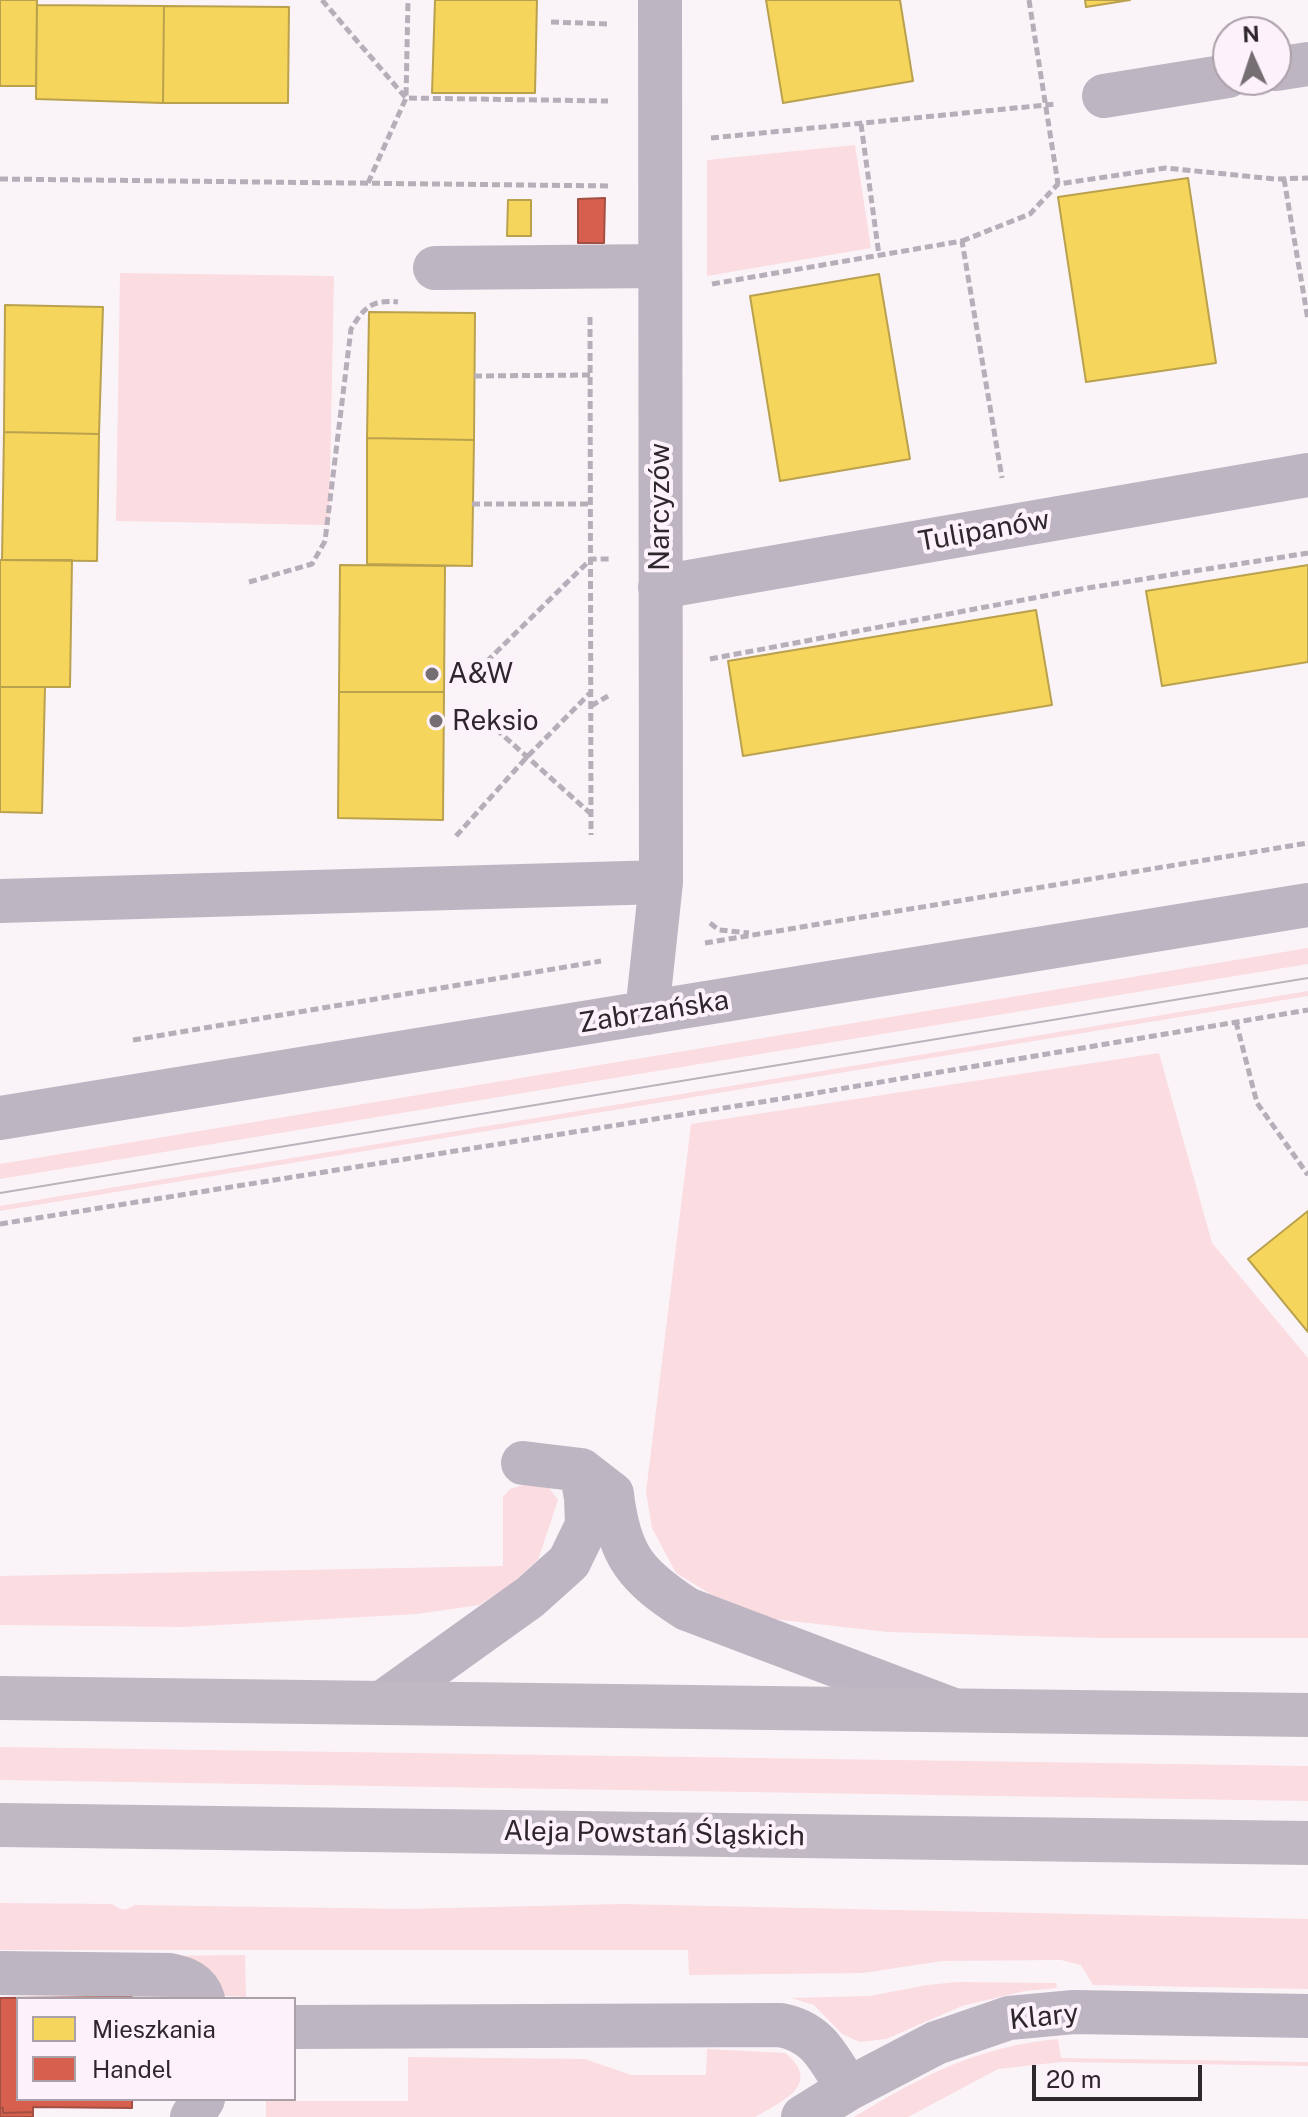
<!DOCTYPE html>
<meta charset="utf-8">
<style>
body{margin:0}
#map{position:relative;width:1308px;height:2117px;overflow:hidden;background:#faf4f9;font-family:"Public Sans",sans-serif}
canvas{display:block}
.legend{position:absolute;left:16px;top:1997px;width:280px;height:104px;box-sizing:border-box;background:#fdf1fb;border:2px solid #aaa0a8;margin:0;padding:10px 14px;list-style:none;font-size:24px;color:#2e272c}
.legend li{display:flex;align-items:center;gap:16px;height:40px}
.legend b{width:40px;border:2px solid #aaa0a8}
.north{position:absolute;left:1212px;top:16px;width:80px;height:80px;box-sizing:border-box;background:#fdf1fb;border:2px solid #aaa0a8;border-radius:50%;rotate:357deg;font-size:22px;font-weight:700;line-height:32px;text-align:center;color:#2e272c}
.north::after{content:'';display:block;margin:auto;width:28px;height:36px;background:#756f74;clip-path:polygon(50% 0,100% 100%,50% 72%,0 100%)}
.scale{position:absolute;left:1032px;top:2065px;width:170px;height:36px;box-sizing:border-box;border:4px solid #2e272c;border-top:0;padding-left:10px;font-size:24px;line-height:28px;white-space:nowrap;color:#2e272c;-webkit-text-stroke:6px #fdf1fb;paint-order:stroke}
</style>
<div id="map">
<canvas width="1308" height="2117"></canvas>
<ul class="legend">
<li><b style="height:22px;background:#f6d55c"></b>Mieszkania</li>
<li><b style="height:22px;background:#d6604d"></b>Handel</li>
</ul>
<div class="north">N</div>
<div class="scale">20 m</div>
</div>
<script>
const ctx = document.querySelector('canvas').getContext('2d');
ctx.lineJoin = 'round';
function paint(path, color) { ctx.fillStyle = color; ctx.fill(path, 'evenodd'); }
function stroke(path, color, width, dash) { ctx.strokeStyle = color; ctx.lineWidth = width; ctx.lineCap = dash ? 'butt' : 'round'; ctx.setLineDash(dash || []); ctx.stroke(path); }
function label(font, color, halo, rows, align = 'center') {
  ctx.font = font + ' "Public Sans",sans-serif'; ctx.lineWidth = 8; ctx.setLineDash([]); ctx.textBaseline = 'middle'; ctx.strokeStyle = halo; ctx.fillStyle = color; for (const [text, x, y, turn = 0] of rows) {
    ctx.save(); ctx.translate(x, y); ctx.rotate((+turn || 0) * Math.PI / 180); ctx.textAlign = isNaN(turn) ? turn : align; if (halo) ctx.strokeText(text, 0, 0); ctx.fillText(text, 0, 0); ctx.restore();
  }
}
paint(new Path2D(`
 M855,145L871,248L707,276V160Z
 M120,273L334,276L329,525L116,521Z
 M1308,948V964L0,1179V1164Z
 M1308,991V996L0,1211V1206Z
 M1159,1053L1212,1243L1308,1358V1638H1101L888,1632L746,1616L676,1573L652,1528L646,1492L691,1124Z
 M523,1485L549,1488L558,1500L538,1560L509,1586L479,1605L417,1614L183,1627L0,1625V1576L503,1566V1497L510,1489Z
 M0,1747L1308,1766V1801L0,1780Z
 M0,1903L112,1904C121,1911 125,1911 135,1905L408,1909L621,1904L1308,1919V1989L1093,1985L1081,1965L1061,1960L942,1961L863,1973L689,1975L688,1950H0Z
 M245,1955L246,1997L226,1996L154,1956Z
 M957,1982L1056,1983L1057,1988L1025,1991L962,2006L886,2039L860,2042L842,2034L814,2005L791,1998L870,1996L927,1985Z
 M1058,2039L1061,2058L1308,2062V2066L1061,2062L998,2069L908,2117H854C921,2076 979,2046 1058,2039Z
 M707,2049L785,2053C824,2084 781,2102 755,2117H266V2101H408V2057L585,2059L631,2075H706Z`), '#fbdce1');
const homes = new Path2D(`
 M0,0H37L36,86H0Z
 M435,0H537L535,93H432Z
 M766,0H900L913,81L783,103Z
 M1085,0H1130L1086,7Z
 M37,5L164,6L163,103L36,99Z
 M164,6L289,7L288,103H163Z
 M1188,178L1216,363L1086,382L1058,197Z
 M508,200H531V236H507Z
 M879,274L910,459L780,481L750,296Z
 M5,305L103,307L99,434L4,432Z
 M369,312L475,313L474,440L367,438Z
 M4,432L99,434L97,561L2,560Z
 M367,438L474,440L472,566L367,564Z
 M0,560H72L70,687H0Z
 M340,565L445,566L444,692H339Z
 M1308,565V662L1162,686L1146,591Z
 M1036,610L1052,705L743,756L728,661Z
 M0,687H45L42,813L0,812Z
 M339,692H444L443,820L338,818Z
 M1308,1211V1332L1248,1259Z`);
paint(homes, '#f6d55c');
stroke(homes, '#baa14e', 2);
const shops = new Path2D(`
 M605,198L604,243H578V199Z
 M132,1997L18,1999V2099H132V2108L33,2107V2112L3,2113V2108H0V1998Z
 M0,2108H3V2113L33,2112V2117H0Z`);
paint(shops, '#d6604d');
stroke(shops, '#a44f43', 2);
stroke(new Path2D(`
 M322,0L406,98L608,101
 M1029,0L1058,184L1166,168L1275,179L1308,178
 M551,22L610,24
 M861,124L879,255
 M711,138L1056,104
 M0,179L611,186
 M1284,179L1308,320
 M368,183L406,98L408,0
 M962,241L1030,214L1058,184
 M712,284L962,241L1002,478
 M590,317L591,835
 M474,376L590,375
 M472,504H591
 M249,582L312,564L325,541L351,329C364,308 371,299 398,302
 M710,659L1081,589L1308,553
 M478,670L591,559H611
 M591,706L608,696
 M478,713L591,814
 M456,836L526,758L591,692
 M710,923L719,930L749,933
 M705,943L1308,843
 M1236,1022L1257,1103L1308,1175
 M133,1040L601,961
 M0,1224L786,1098L1308,1010`), '#b6afb9', 5, [8, 4]);
stroke(new Path2D(`
 M1276,69L1308,64
 M1104,96L1228,76
 M435,268L660,266
 M660,587L1308,475
 M0,901L661,882
 M647,1013L661,882L660,0
 M0,1118L1308,905
 M581,1470L612,1494C619,1556 636,1576 687,1609L951,1709
 M382,1703L530,1597L569,1562L587,1525L586,1498L581,1470L523,1463
 M0,1973L170,1975C185,1978 198,1983 203,1999
 M294,2027L780,2025C819,2032 829,2059 848,2089
 M192,2117L203,2099
 M803,2117L848,2089L936,2043L1009,2018L1074,2012L1308,2016`), '#beb5c2', 44);
stroke(new Path2D(`
 M0,1698L1308,1715
 M0,1825L1308,1843`), '#c0b8c3', 44);
stroke(new Path2D(`
 M0,1193L1308,978`), '#bab3bc', 2);
for (const [x, y, r, color] of [
 [432,674,8,"#756f74"],
 [436,721,8,"#756f74"]
]) { const dot = new Path2D(); dot.arc(x, y, r, 0, 2 * Math.PI); ctx.fillStyle = color; ctx.fill(dot); stroke(dot, '#fdf1fb', 3); }
label('28px', '#2e272c', '#fdf1fb', [
 ["Narcyzów",660,507,-90],
 ["Tulipanów",984,531,-10],
 ["Zabrzańska",654,1012,-9],
 ["Aleja Powstań Śląskich",654,1834,1],
 ["Klary",1044,2017,-6]
]);
label('28px', '#2e272c', '#fdf1fb', [
 ["A&W",448,674],
 ["Reksio",452,721]
], 'left');
</script>
